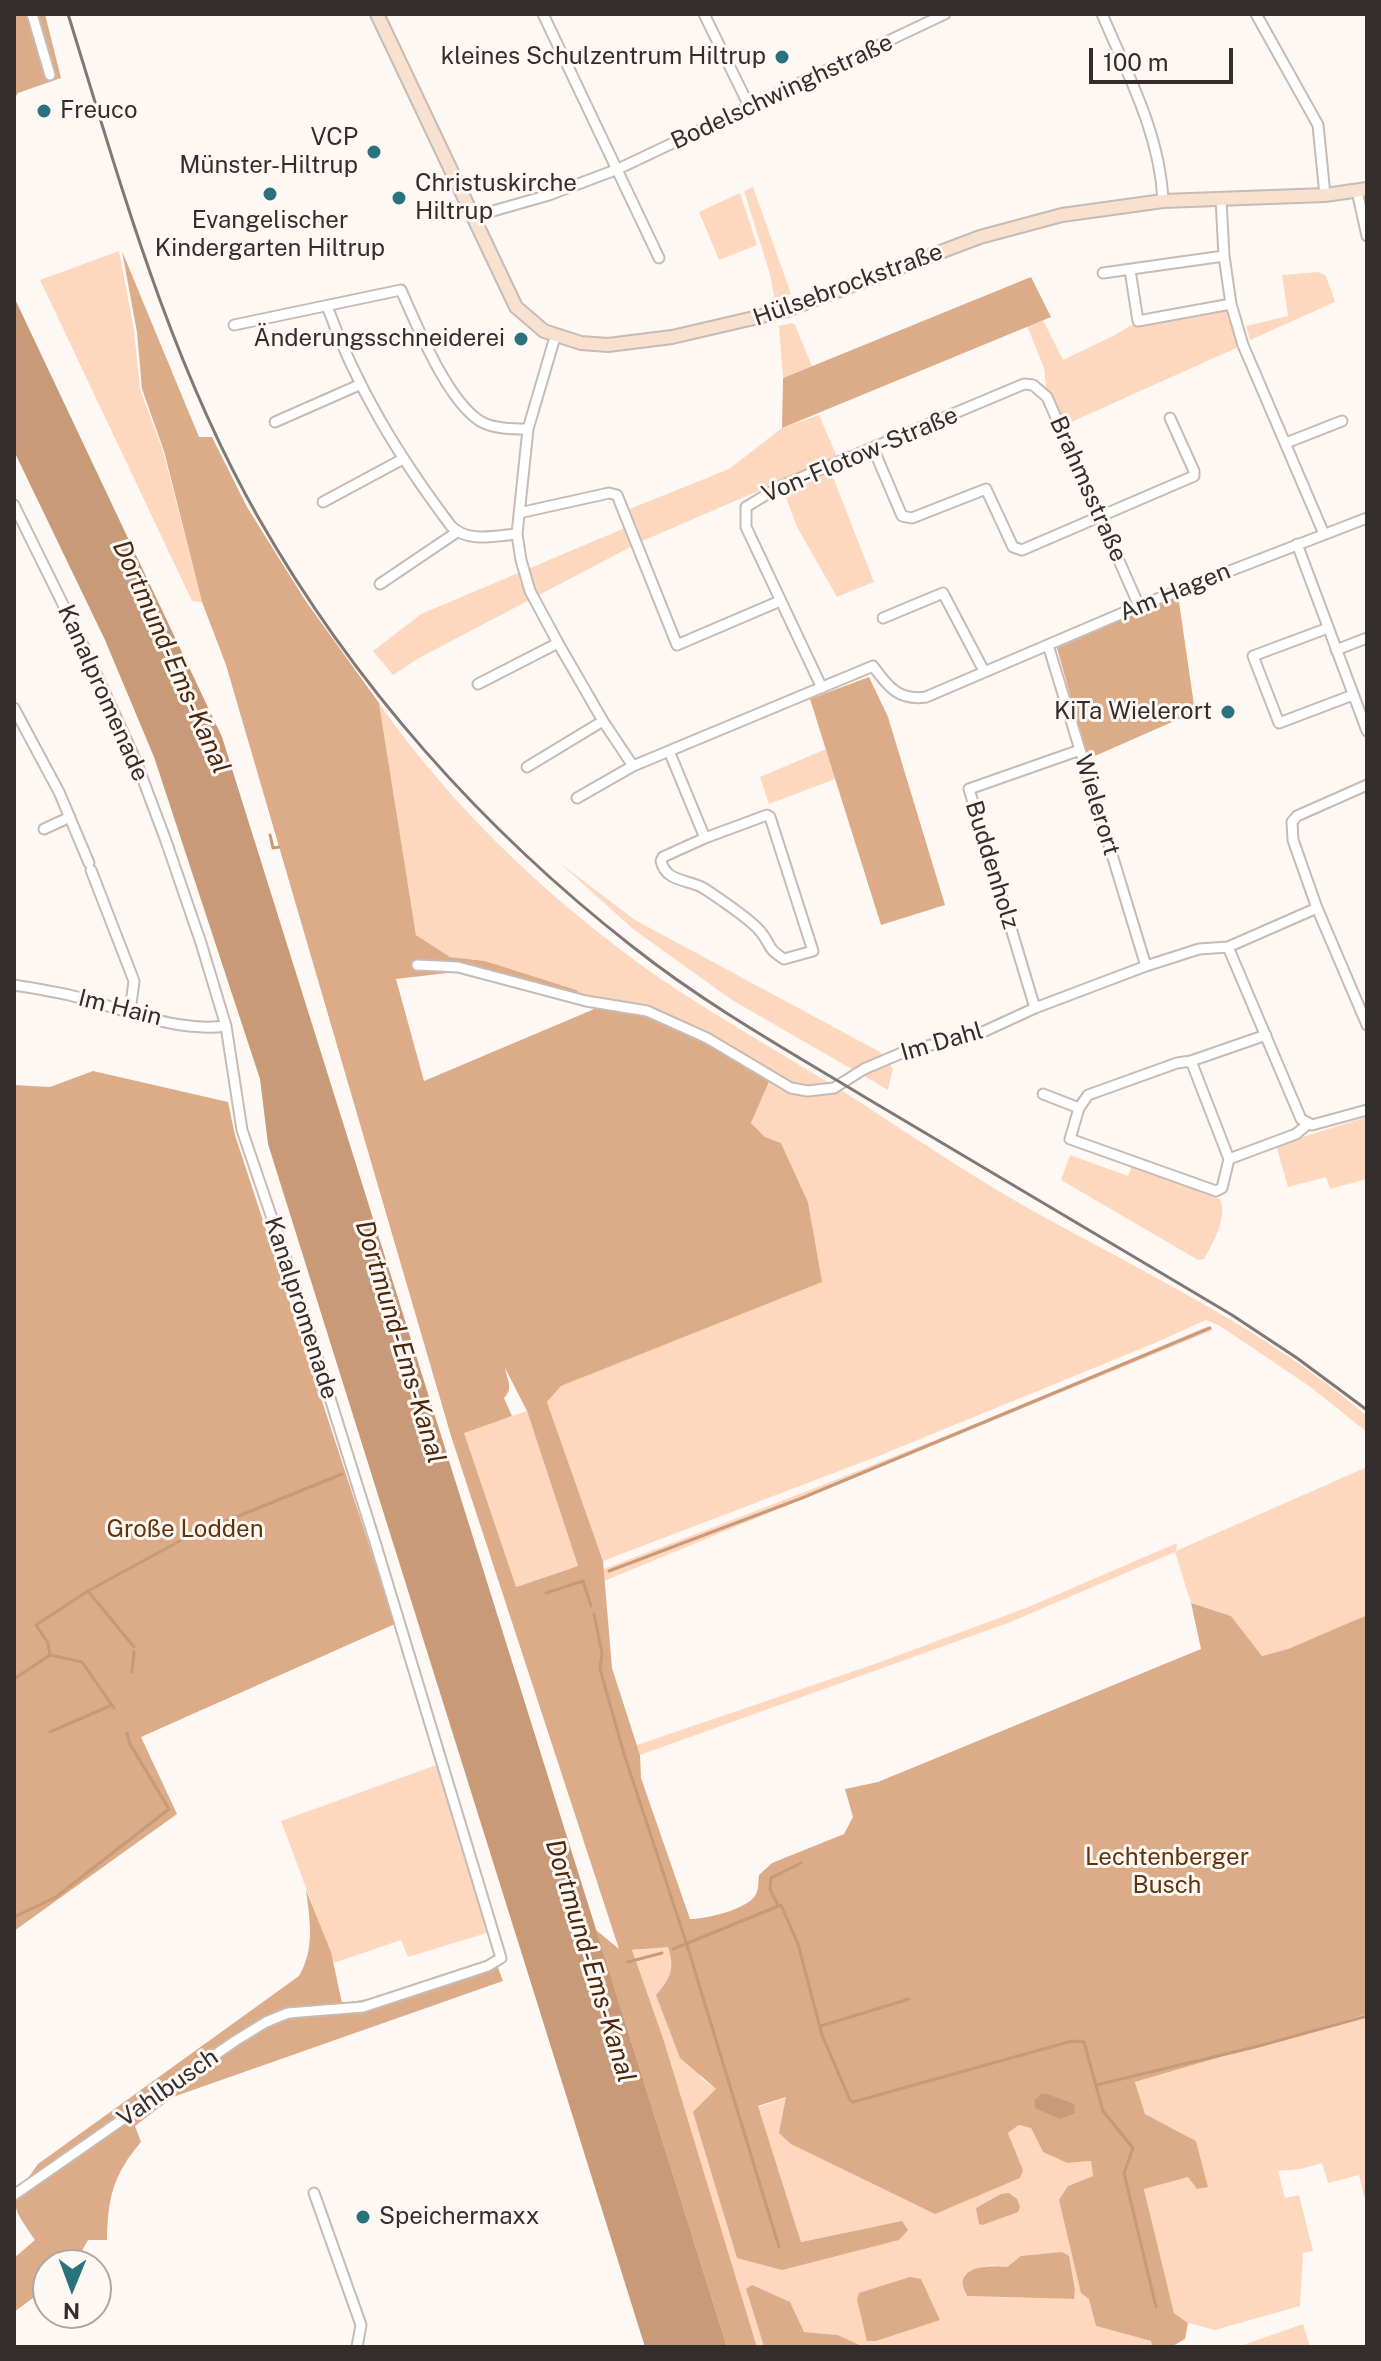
<!DOCTYPE html>
<meta charset="utf-8">
<style>
body{margin:0}
#map{position:relative;width:1381px;height:2361px;overflow:hidden;background:#fef8f5;font-family:"Public Sans",sans-serif}
canvas{display:block}
.frame{position:absolute;inset:0;border:16px solid #332e2b;pointer-events:none}
.north{position:absolute;left:32px;top:2249px;width:80px;height:80px;box-sizing:border-box;background:#fef8f5;border:2px solid #ada7a4;border-radius:50%;rotate:181deg;font-size:22px;font-weight:700;line-height:32px;text-align:center;color:#332e2b}
.north::after{content:'';display:block;margin:auto;width:28px;height:36px;background:#2b737c;clip-path:polygon(50% 0,100% 100%,50% 72%,0 100%)}
.scale{position:absolute;left:1089px;top:48px;width:144px;height:36px;box-sizing:border-box;border:4px solid #332e2b;border-top:0;padding-left:10px;font-size:24px;line-height:28px;white-space:nowrap;color:#332e2b;-webkit-text-stroke:6px #fef8f5;paint-order:stroke}
</style>
<div id="map">
<canvas width="1381" height="2361"></canvas>
<div class="frame"></div>
<div class="north">N</div>
<div class="scale">100 m</div>
</div>
<script>
const ctx = document.querySelector('canvas').getContext('2d');
ctx.lineJoin = 'round';
function paint(path, color) { ctx.fillStyle = color; ctx.fill(path, 'evenodd'); }
function stroke(path, color, width, dash) { ctx.strokeStyle = color; ctx.lineWidth = width; ctx.lineCap = dash ? 'butt' : 'round'; ctx.setLineDash(dash || []); ctx.stroke(path); }
function label(font, color, halo, rows, align = 'center') {
  ctx.font = font + ' "Public Sans",sans-serif'; ctx.lineWidth = 6; ctx.setLineDash([]); ctx.textBaseline = 'middle'; ctx.strokeStyle = halo; ctx.fillStyle = color; for (const [text, x, y, turn = 0] of rows) {
    ctx.save(); ctx.translate(x, y); ctx.rotate((+turn || 0) * Math.PI / 180); ctx.textAlign = isNaN(turn) ? turn : align; if (halo) ctx.strokeText(text, 0, 0); ctx.fillText(text, 0, 0); ctx.restore();
  }
}
paint(new Path2D(`
 M753,187L791,294L775,301L770,274L744,191Z
 M740,193L757,245L719,260L699,212Z
 M119,251L134,330L140,389L163,451L202,602L192,601L40,280Z
 M1319,272L1326,276L1335,302L1250,340L1246,326L1288,316L1282,275Z
 M1231,304L1243,345L1060,427L1047,397L1044,368L1027,326L1043,320L1063,360L1115,335L1138,321Z
 M792,323L795,325L812,366L783,378L779,326Z
 M819,415L837,457L640,542L419,658L393,675L373,651L421,614L632,525L627,510L729,469L782,428Z
 M831,472L874,582L837,597L797,527L784,493Z
 M379,703C456,814 566,916 679,991C728,1023 779,1052 829,1083C817,1090 804,1087 790,1084L648,1008L584,997L486,961L450,957L416,935Z
 M826,749L835,779L769,804L760,777Z
 M560,863L635,920L880,1052L893,1069L888,1090L732,1000L633,929Z
 M769,1082C794,1095 814,1098 841,1090C902,1129 963,1171 1026,1207C1142,1272 1266,1329 1367,1416V1432L1309,1386L1220,1326L1206,1320L1155,1343L881,1455L603,1561L547,1402L561,1386L821,1282L808,1202L781,1143L765,1137L751,1123Z
 M1367,1117V1179L1330,1189L1326,1177L1288,1187L1276,1145Z
 M1070,1155L1128,1176L1132,1166L1220,1199C1228,1216 1213,1244 1204,1259L1198,1260L1061,1180Z
 M1208,1326L1213,1330L604,1581L603,1569C807,1493 1008,1412 1208,1326Z
 M527,1411L578,1566L515,1587L463,1432Z
 M1367,1467V1615L1288,1649L1262,1656L1231,1616L1191,1603L1175,1552L1008,1623L640,1755L637,1745L872,1665L1026,1608L1177,1543L1176,1551Z
 M439,1764L490,1932L408,1957L401,1940L334,1963L281,1821Z
 M668,1946L673,1962L671,1977L700,2077L716,2089L737,2258L901,2221L801,2242L758,2107L787,2097L1023,2170L1008,2133L1019,2125L1031,2128L1043,2152L1067,2163L1091,2161L1093,2176L1068,2186L1096,2326L1151,2341L1152,2347H864L838,2335L803,2332L746,2289L764,2347H757L664,2041L631,1951ZM1063,2253L1074,2299L967,2296L963,2289L965,2274L990,2265L1007,2267L1021,2256Z
 M1367,2014V2196L1364,2197L1359,2175L1328,2183L1322,2163L1301,2169L1278,2171L1285,2198L1299,2195L1313,2251L1303,2253L1300,2306L1215,2330L1188,2323L1174,2313L1144,2188L1188,2176L1197,2189L1207,2186L1196,2141L1145,2114L1135,2082Z
 M1303,2324L1310,2347H1242L1243,2345Z`), '#fdd8be');
paint(new Path2D(`
 M14,14H45L61,78L18,93L14,99Z
 M122,251L199,437H212L247,507L305,600L379,703L416,935L450,957L485,961L576,990L584,997L581,1004L456,972L396,979L424,1081L599,1007L644,1016L704,1042L769,1082L751,1123L765,1137L781,1143L808,1202L822,1282L561,1386L547,1402L603,1561L612,1668L640,1755L641,1778L690,1919C706,1919 749,1909 756,1894C759,1889 758,1881 759,1875L772,1863L844,1834L853,1817L845,1789L878,1782L1201,1649L1191,1603L1231,1616L1262,1656L1288,1649L1367,1615V2014L1135,2082L1145,2114L1196,2141L1208,2187L1197,2189L1188,2177L1144,2189L1174,2313L1188,2323L1185,2339L1171,2347H1152L1151,2341L1096,2326L1089,2299L1081,2293L1059,2200L1068,2186L1093,2176L1091,2161L1067,2163L1043,2152L1031,2128L1019,2125L1008,2133L1023,2170L1020,2178L935,2214L791,2144L779,2133L786,2097L758,2106L801,2242L902,2221L908,2230L899,2240L782,2270L737,2258L693,2112L716,2089L680,2058L656,1995C671,1978 675,1969 668,1947L632,1950L664,2041L757,2347H727L596,1930L619,1949L451,1436L226,665L202,602L164,451L142,389L137,332ZM505,1368L527,1411L578,1566L516,1587L464,1433L512,1416L504,1398C514,1388 507,1380 505,1368Z
 M1031,277L1051,317L782,428L783,378Z
 M1178,595L1195,712L1088,759L1057,648Z
 M869,677L888,717L945,905L881,925L810,699Z
 M93,1071L228,1102L235,1135L395,1624L141,1737L177,1814L14,1931V1085L50,1087Z
 M306,1890L331,1952L342,2003C394,1997 442,1978 491,1961L494,1957L503,1981L173,2097L135,2126L141,2142C113,2175 108,2197 107,2240H88L74,2265H48V2287L14,2312V2258L35,2240C7,2199 10,2204 38,2164L299,1976C315,1949 310,1920 306,1890Z
 M1009,2193L1017,2199L1020,2207L1018,2212L982,2225L979,2224L976,2208L1001,2194Z
 M1062,2252L1069,2256L1075,2290L1074,2299L967,2296C950,2266 988,2265 1007,2267L1021,2256Z
 M910,2277L921,2279L940,2320L876,2341H867L857,2300L859,2293Z
 M752,2285L790,2302L804,2332L838,2335L864,2347H764L746,2289Z`), '#dcac89');
paint(new Path2D(`
 M14,297L222,737L727,2347H645L268,1144L260,1079L154,757L105,640L14,451Z
 M1041,2094H1047L1074,2104L1075,2113L1060,2119L1035,2108V2100Z`), '#c99a77');
stroke(new Path2D(`
 M270,835L273,848L279,847
 M609,1571L802,1498L1210,1328
 M88,1591L187,1537L342,1474
 M546,1593L583,1581L591,1606
 M594,1614L602,1653L600,1669L624,1754L687,1945L779,2247
 M132,1672L134,1652
 M14,1679L50,1655
 M114,1708L82,1662L50,1655L48,1643L36,1625L88,1591L134,1647
 M50,1732L112,1705
 M778,1906L770,1889L771,1878L801,1863
 M14,1917L56,1897L169,1809L130,1744L127,1733
 M673,1949L781,1905L798,1944L822,2035L850,2100L853,2102L1072,2041L1084,2042L1103,2111L1133,2148L1124,2173L1156,2307
 M628,1962L662,1953
 M821,2026L909,1999
 M1096,2085L1255,2047L1367,2016`), '#c99a77', 3);
const street = new Path2D(`
 M32,14L50,75
 M543,14L659,258
 M704,14L750,108
 M1102,14C1128,75 1160,134 1163,201
 M1256,14L1318,125L1325,195
 M1357,191L1367,236
 M1221,199L1224,256L1231,304L1243,345L1324,534
 M472,217L549,195L618,169L945,14
 M1130,270L1138,321L1231,304
 M1103,273L1224,256
 M327,306C356,387 399,457 451,526C468,543 494,536 517,534
 M234,325L401,290C417,326 447,400 480,421C493,429 513,429 528,429
 M555,337L528,429L517,534L521,560L530,591L558,643L603,721L633,766
 M275,422L359,385
 M1286,443L1342,421
 M873,448L902,516L912,518L986,489L1013,547L1022,550L1194,476V471L1170,418
 M323,502L403,459
 M14,505L84,647L136,761L166,841L201,943L226,1026L242,1130L294,1283L375,1542L501,1958L488,1966L363,2007L288,2013L266,2022L235,2041L14,2195
 M519,513L609,493L617,495L677,645L780,601
 M1297,544L1367,731
 M380,584L457,532
 M883,618L943,593L984,671
 M1328,628L1253,656L1279,723L1353,695
 M1048,645L1146,966
 M1336,650L1367,638
 M478,684L558,643
 M822,688L746,527V507L779,487L1024,384L1033,385L1047,397L1139,606
 M14,708L59,792L89,863
 M669,751L705,838L663,857L661,861C666,883 690,879 705,889C720,899 750,919 760,931C772,945 765,947 784,959L813,951L770,817L767,815L705,838
 M527,767L603,721
 M1367,785L1297,816L1292,822L1293,840L1317,908L1367,1025
 M577,798L633,766L873,666C888,687 899,701 926,697L1139,606L1367,518
 M44,829L70,817
 M91,870L134,981L130,1012
 M1228,947L1317,908
 M417,965L458,967L586,1001L647,1011L707,1038L791,1088L808,1091L834,1088L864,1069L904,1052L985,1031L1035,1008L1146,966L1199,949L1228,947L1301,1119L1312,1125L1367,1110
 M14,985C32,988 51,991 69,995C119,1007 174,1033 226,1026
 M1035,1008L969,789L1080,750
 M1266,1035L1191,1061L1229,1159L1296,1134L1308,1124
 M1191,1061L1177,1063L1088,1095L1079,1108L1070,1139L1216,1191L1222,1188L1229,1159
 M1043,1094L1079,1108
 M314,2193L361,2325L357,2347`);
const secondary = new Path2D(`
 M377,14L516,307L544,331L581,343L608,345L672,337L784,311L980,237L1062,215L1163,201L1325,195L1367,189`);
stroke(street, '#c7bbb3', 13);
stroke(secondary, '#c7bbb3', 16);
stroke(street, '#fff', 9);
stroke(secondary, '#f8e1cf', 12);
stroke(new Path2D(`
 M68,14C121,185 169,360 258,517C353,684 482,829 633,947C705,1004 785,1049 863,1096C986,1170 1109,1241 1232,1315L1297,1358L1367,1410`), '#7e7976', 3);
for (const [x, y, r, color] of [
 [782,57,8,"#2b737c"],
 [44,111,8,"#2b737c"],
 [374,152,8,"#2b737c"],
 [270,194,8,"#2b737c"],
 [399,198,8,"#2b737c"],
 [521,339,8,"#2b737c"],
 [1228,712,8,"#2b737c"],
 [363,2217,8,"#2b737c"]
]) { const dot = new Path2D(); dot.arc(x, y, r, 0, 2 * Math.PI); ctx.fillStyle = color; ctx.fill(dot); stroke(dot, '#fef8f5', 3); }
label('24px', '#332e2b', '#fef8f5', [
 ["kleines Schulzentrum Hiltrup",766,57],
 ["Freuco",60,111,"left"],
 ["VCP",358,138],
 ["Münster-Hiltrup",358,166],
 ["Christuskirche",415,184,"left"],
 ["Hiltrup",415,212,"left"],
 ["Evangelischer",270,221,"center"],
 ["Kindergarten Hiltrup",270,249,"center"],
 ["Änderungsschneiderei",505,339],
 ["KiTa Wielerort",1212,712],
 ["Speichermaxx",379,2217,"left"]
], 'right');
label('24px', '#332e2b', '#fef8f5', [
 ["Bodelschwinghstraße",782,92,-25],
 ["Hülsebrockstraße",848,285,-20],
 ["Von-Flotow-Straße",860,455,-23],
 ["Brahmsstraße",1088,489,66],
 ["Am Hagen",1175,592,-22],
 ["Kanalpromenade",103,693,66],
 ["Wielerort",1097,805,73],
 ["Buddenholz",992,865,73],
 ["Im Hain",120,1008,14],
 ["Im Dahl",942,1042,-16],
 ["Kanalpromenade",301,1308,72],
 ["Vahlbusch",168,2088,-35]
]);
label('24px', '#61330a', '#fef8f5', [
 ["Große Lodden",185,1530],
 ["Lechtenberger",1167,1858],
 ["Busch",1167,1886]
]);
label('italic 26px', '#48270c', '#fef8f5', [
 ["Dortmund-Ems-Kanal",171,657,66],
 ["Dortmund-Ems-Kanal",400,1342,73],
 ["Dortmund-Ems-Kanal",590,1961,73]
]);
</script>
